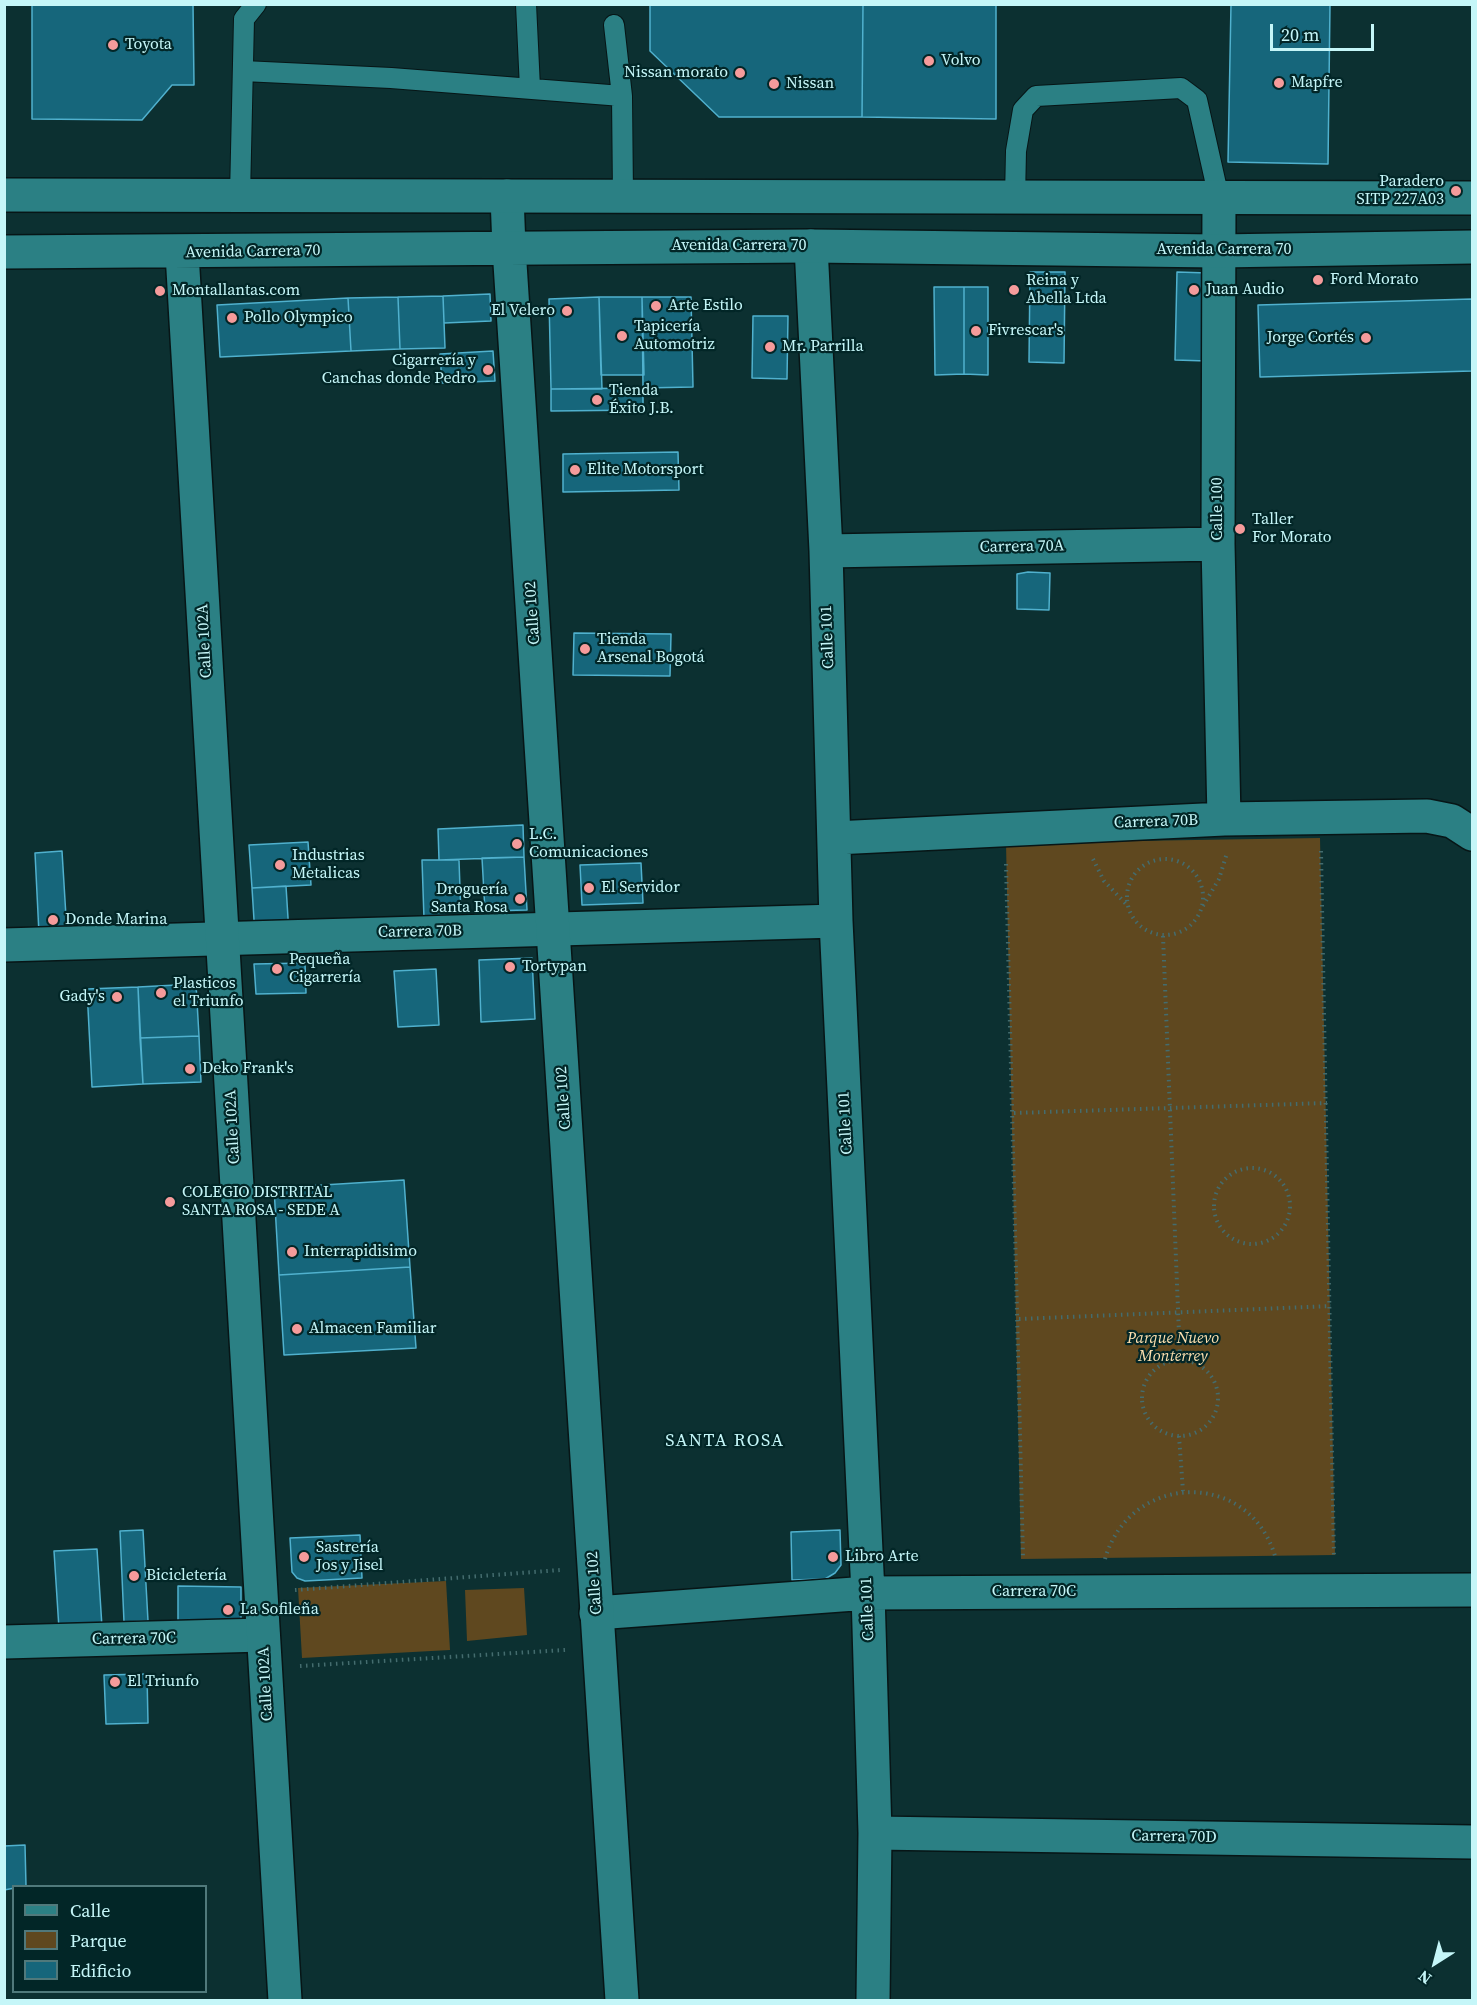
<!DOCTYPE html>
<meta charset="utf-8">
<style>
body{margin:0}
#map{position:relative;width:1477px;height:2005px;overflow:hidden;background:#0c3031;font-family:"Source Serif 4",serif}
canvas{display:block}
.frame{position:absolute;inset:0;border:6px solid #c5f6f8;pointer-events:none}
.legend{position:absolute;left:12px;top:1885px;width:195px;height:108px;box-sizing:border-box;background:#022627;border:2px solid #50797b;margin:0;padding:8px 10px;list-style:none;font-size:18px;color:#c5f6f8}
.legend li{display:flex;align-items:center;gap:12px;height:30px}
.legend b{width:30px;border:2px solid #50797b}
.north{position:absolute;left:1405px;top:1933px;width:60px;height:60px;-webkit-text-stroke:4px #022627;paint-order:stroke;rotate:216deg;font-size:16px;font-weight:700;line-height:24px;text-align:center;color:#c5f6f8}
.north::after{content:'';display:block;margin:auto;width:21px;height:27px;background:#c5f6f8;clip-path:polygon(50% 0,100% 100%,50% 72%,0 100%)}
.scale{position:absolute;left:1270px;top:24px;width:104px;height:27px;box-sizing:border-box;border:3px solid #c5f6f8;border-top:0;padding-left:8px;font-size:18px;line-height:21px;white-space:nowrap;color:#c5f6f8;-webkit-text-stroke:4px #022627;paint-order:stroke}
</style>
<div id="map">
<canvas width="1477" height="2005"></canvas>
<div class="frame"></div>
<ul class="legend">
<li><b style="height:8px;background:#2b8084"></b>Calle</li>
<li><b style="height:16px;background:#5f481f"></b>Parque</li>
<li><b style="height:16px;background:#16667b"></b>Edificio</li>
</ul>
<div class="north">N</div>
<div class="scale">20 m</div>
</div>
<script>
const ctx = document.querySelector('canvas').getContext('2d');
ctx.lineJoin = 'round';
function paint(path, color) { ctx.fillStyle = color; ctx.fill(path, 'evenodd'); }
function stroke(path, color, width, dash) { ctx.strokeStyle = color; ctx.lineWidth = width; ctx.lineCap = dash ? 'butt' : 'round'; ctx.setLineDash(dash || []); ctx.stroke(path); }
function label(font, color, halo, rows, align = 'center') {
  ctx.font = font + ' "Source Serif 4",serif'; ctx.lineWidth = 4.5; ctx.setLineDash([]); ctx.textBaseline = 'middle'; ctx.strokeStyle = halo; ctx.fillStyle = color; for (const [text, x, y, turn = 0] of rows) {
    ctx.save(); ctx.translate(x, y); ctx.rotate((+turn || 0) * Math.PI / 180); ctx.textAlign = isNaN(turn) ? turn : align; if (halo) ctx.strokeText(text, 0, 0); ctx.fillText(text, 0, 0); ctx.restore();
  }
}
paint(new Path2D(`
 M1320,838L1335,1555L1021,1559L1006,843Z
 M446,1581L450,1650L302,1658L298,1588Z
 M524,1588L527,1635L467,1641L465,1590Z`), '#5f481f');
const building = new Path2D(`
 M32,4H193L194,85H172L142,120L32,119Z
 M650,4H863L862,117H719L650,51Z
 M863,4H996V119L862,117Z
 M1231,4H1330L1328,164L1228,162Z
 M1030,272H1065L1064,363L1029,362Z
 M1177,272L1208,273L1207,361L1175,360Z
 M934,287H964V374L935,375Z
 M964,287H988V375L964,374Z
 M490,294L491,321L444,323L443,296Z
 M443,296L445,348L400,349L398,297Z
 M398,297L400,349L351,351L348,298Z
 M599,297L602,389H551L549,299Z
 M599,297H642L644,375H601Z
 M642,297H691L693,387L643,388Z
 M348,298L351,351L220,357L217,305Z
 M1472,299V371L1260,377L1258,305Z
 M753,316H788L787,379L752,378Z
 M493,351L495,381L442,383L440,354Z
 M643,388V410L551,411V389Z
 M678,452L679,490L563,492V454Z
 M1028,572L1050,573L1049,610L1017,609V574Z
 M574,633L671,634L670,676L573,675Z
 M523,825L524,857L439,860L438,829Z
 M308,842L311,885L252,888L249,845Z
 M62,851L67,933L39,934L35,853Z
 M524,857L527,910L485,911L482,858Z
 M422,860H459L461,918L424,919Z
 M641,863L643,903L582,905L580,865Z
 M286,886L289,934L255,936L252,888Z
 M532,958L535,1019L481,1022L479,960Z
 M305,963L306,993L256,994L254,964Z
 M436,969L439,1025L398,1027L394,971Z
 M196,984L199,1036L140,1038L138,987Z
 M138,987L143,1084L92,1087L87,989Z
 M199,1036L201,1082L143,1084L140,1038Z
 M404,1180L410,1267L279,1275L274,1188Z
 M410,1267L416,1348L284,1355L279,1275Z
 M143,1530L148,1621L124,1622L120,1531Z
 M840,1530L841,1565L835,1573L825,1579L792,1580L791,1532Z
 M360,1535L362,1578L305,1581L297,1578L292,1572L290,1538Z
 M97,1549L102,1627L59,1629L54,1551Z
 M178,1586L241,1587V1628L178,1627Z
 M147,1674L148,1723L106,1724L104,1675Z
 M25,1845L26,1886L4,1890V1846Z`);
paint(building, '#16667b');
stroke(building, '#50b1ce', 1.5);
const service = new Path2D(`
 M526,4L530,88
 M614,25L622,96L623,196
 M243,71L391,78L622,96
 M240,196L244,19L256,4
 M1015,198L1016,151L1023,110L1036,96L1181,88L1197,100L1219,198`);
const minor = new Path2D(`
 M507,196L509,248
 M1219,198L1218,544L1224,819
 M811,246L826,551L836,921L868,1593L875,1833L873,2000
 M826,551L1218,544
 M835,838L1224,819L1427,816L1452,821L1472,834
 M4,945L836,921
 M596,1613L868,1593L1472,1590
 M4,1642L263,1635
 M875,1833L1472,1842`);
const tertiary = new Path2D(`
 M4,195L1472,198
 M509,248L622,2000
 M4,252L811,246L1218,251L1472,247
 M182,253L285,2000`);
stroke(service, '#071516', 22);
stroke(minor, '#071516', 36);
stroke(tertiary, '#071516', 36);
stroke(new Path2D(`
 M1321,851L1334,1557
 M1093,859L1104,881L1127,905
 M1127 897a38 38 0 1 1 76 0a38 38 0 1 1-76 0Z
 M1006,864L1023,1558
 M1203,906L1219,879L1227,853
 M1163,936L1180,1359
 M1014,1113L1327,1103
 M1214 1206a38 38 0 1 1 76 0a38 38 0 1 1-76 0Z
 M1019,1319L1331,1306
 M1142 1398a38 38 0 1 1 76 0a38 38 0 1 1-76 0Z
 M1179,1436L1183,1491
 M1105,1559C1130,1472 1249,1469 1275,1556
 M295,1590L560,1570
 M300,1666L565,1650`), '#446c6e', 4, [1.5, 4.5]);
stroke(service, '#2b8084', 20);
stroke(minor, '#2b8084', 33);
stroke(tertiary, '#2b8084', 33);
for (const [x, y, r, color] of [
 [113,45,6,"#f59b9b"],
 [929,61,6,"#f59b9b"],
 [740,73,6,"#f59b9b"],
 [1279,83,6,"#f59b9b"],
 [774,84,6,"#f59b9b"],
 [1456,191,6,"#f59b9b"],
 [1318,280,6,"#f59b9b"],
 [1014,290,6,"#f59b9b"],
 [1194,290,6,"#f59b9b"],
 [160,291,6,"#f59b9b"],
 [656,306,6,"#f59b9b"],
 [567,311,6,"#f59b9b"],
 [232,318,6,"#f59b9b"],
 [976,331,6,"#f59b9b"],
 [622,336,6,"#f59b9b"],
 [1366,338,6,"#f59b9b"],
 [770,347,6,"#f59b9b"],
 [488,370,6,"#f59b9b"],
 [597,400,6,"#f59b9b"],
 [575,470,6,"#f59b9b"],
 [1240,529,6,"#f59b9b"],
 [585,649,6,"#f59b9b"],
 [517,844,6,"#f59b9b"],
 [280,865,6,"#f59b9b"],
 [589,888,6,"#f59b9b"],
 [520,899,6,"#f59b9b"],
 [53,920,6,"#f59b9b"],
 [510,967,6,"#f59b9b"],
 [277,969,6,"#f59b9b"],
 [161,993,6,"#f59b9b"],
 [117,997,6,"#f59b9b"],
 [190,1069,6,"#f59b9b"],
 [170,1202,6,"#f59b9b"],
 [292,1252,6,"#f59b9b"],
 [297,1329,6,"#f59b9b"],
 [304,1557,6,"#f59b9b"],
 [833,1557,6,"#f59b9b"],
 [134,1576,6,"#f59b9b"],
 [228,1610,6,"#f59b9b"],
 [115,1682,6,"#f59b9b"]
]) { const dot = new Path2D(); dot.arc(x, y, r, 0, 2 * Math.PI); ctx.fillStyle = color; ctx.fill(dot); stroke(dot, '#022627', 2); }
label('16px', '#c5f6f8', '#022627', [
 ["Toyota",125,45],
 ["Volvo",941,61],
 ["Nissan morato",728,73,"right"],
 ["Mapfre",1291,83],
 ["Nissan",786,84],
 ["Paradero",1444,182,"right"],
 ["SITP 227A03",1444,200,"right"],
 ["Ford Morato",1330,280],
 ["Reina y",1026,281],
 ["Abella Ltda",1026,299],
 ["Juan Audio",1206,290],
 ["Montallantas.com",172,291],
 ["Arte Estilo",668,306],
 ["El Velero",555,311,"right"],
 ["Pollo Olympico",244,318],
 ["Tapicería",634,327],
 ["Automotriz",634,345],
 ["Fivrescar's",988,331],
 ["Jorge Cortés",1354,338,"right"],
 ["Mr. Parrilla",782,347],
 ["Cigarrería y",476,361,"right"],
 ["Canchas donde Pedro",476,379,"right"],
 ["Tienda",609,391],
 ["Éxito J.B.",609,409],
 ["Elite Motorsport",587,470],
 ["Taller",1252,520],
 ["For Morato",1252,538],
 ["Tienda",597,640],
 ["Arsenal Bogotá",597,658],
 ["L.C.",529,835],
 ["Comunicaciones",529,853],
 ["Industrias",292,856],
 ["Metalicas",292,874],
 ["El Servidor",601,888],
 ["Droguería",508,890,"right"],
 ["Santa Rosa",508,908,"right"],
 ["Donde Marina",65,920],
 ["Pequeña",289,960],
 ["Cigarrería",289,978],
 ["Tortypan",522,967],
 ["Plasticos",173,984],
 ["el Triunfo",173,1002],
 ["Gady's",105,997,"right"],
 ["Deko Frank's",202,1069],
 ["COLEGIO DISTRITAL",182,1193],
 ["SANTA ROSA - SEDE A",182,1211],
 ["Interrapidisimo",304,1252],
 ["Almacen Familiar",309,1329],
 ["Sastrería",316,1548],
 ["Jos y Jisel",316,1566],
 ["Libro Arte",845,1557],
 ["Bicicletería",146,1576],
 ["La Sofileña",240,1610],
 ["El Triunfo",127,1682]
], 'left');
label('16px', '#c5f6f8', '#022627', [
 ["Avenida Carrera 70",739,246],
 ["Avenida Carrera 70",1224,250],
 ["Avenida Carrera 70",253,252,-1],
 ["Calle 100",1218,509,-90],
 ["Carrera 70A",1022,547,-1],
 ["Calle 102",533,613,-94],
 ["Calle 101",828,637,-92],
 ["Calle 102A",205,641,-93],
 ["Carrera 70B",1156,822,-2],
 ["Carrera 70B",420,932,-1],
 ["Calle 102",564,1098,-94],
 ["Calle 101",846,1123,-93],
 ["Calle 102A",233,1127,-93],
 ["Calle 102",595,1583,-94],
 ["Carrera 70C",1034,1592],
 ["Calle 101",868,1609,-92],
 ["Carrera 70C",134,1639,-1],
 ["Calle 102A",266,1684,-93],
 ["Carrera 70D",1174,1837,1]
]);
label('italic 16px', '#fddfae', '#022627', [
 ["Parque Nuevo",1173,1339],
 ["Monterrey",1173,1357]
]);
ctx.letterSpacing = '1.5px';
label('18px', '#c5f6f8', '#022627', [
 ["SANTA ROSA",725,1441]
]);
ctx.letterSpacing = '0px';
</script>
